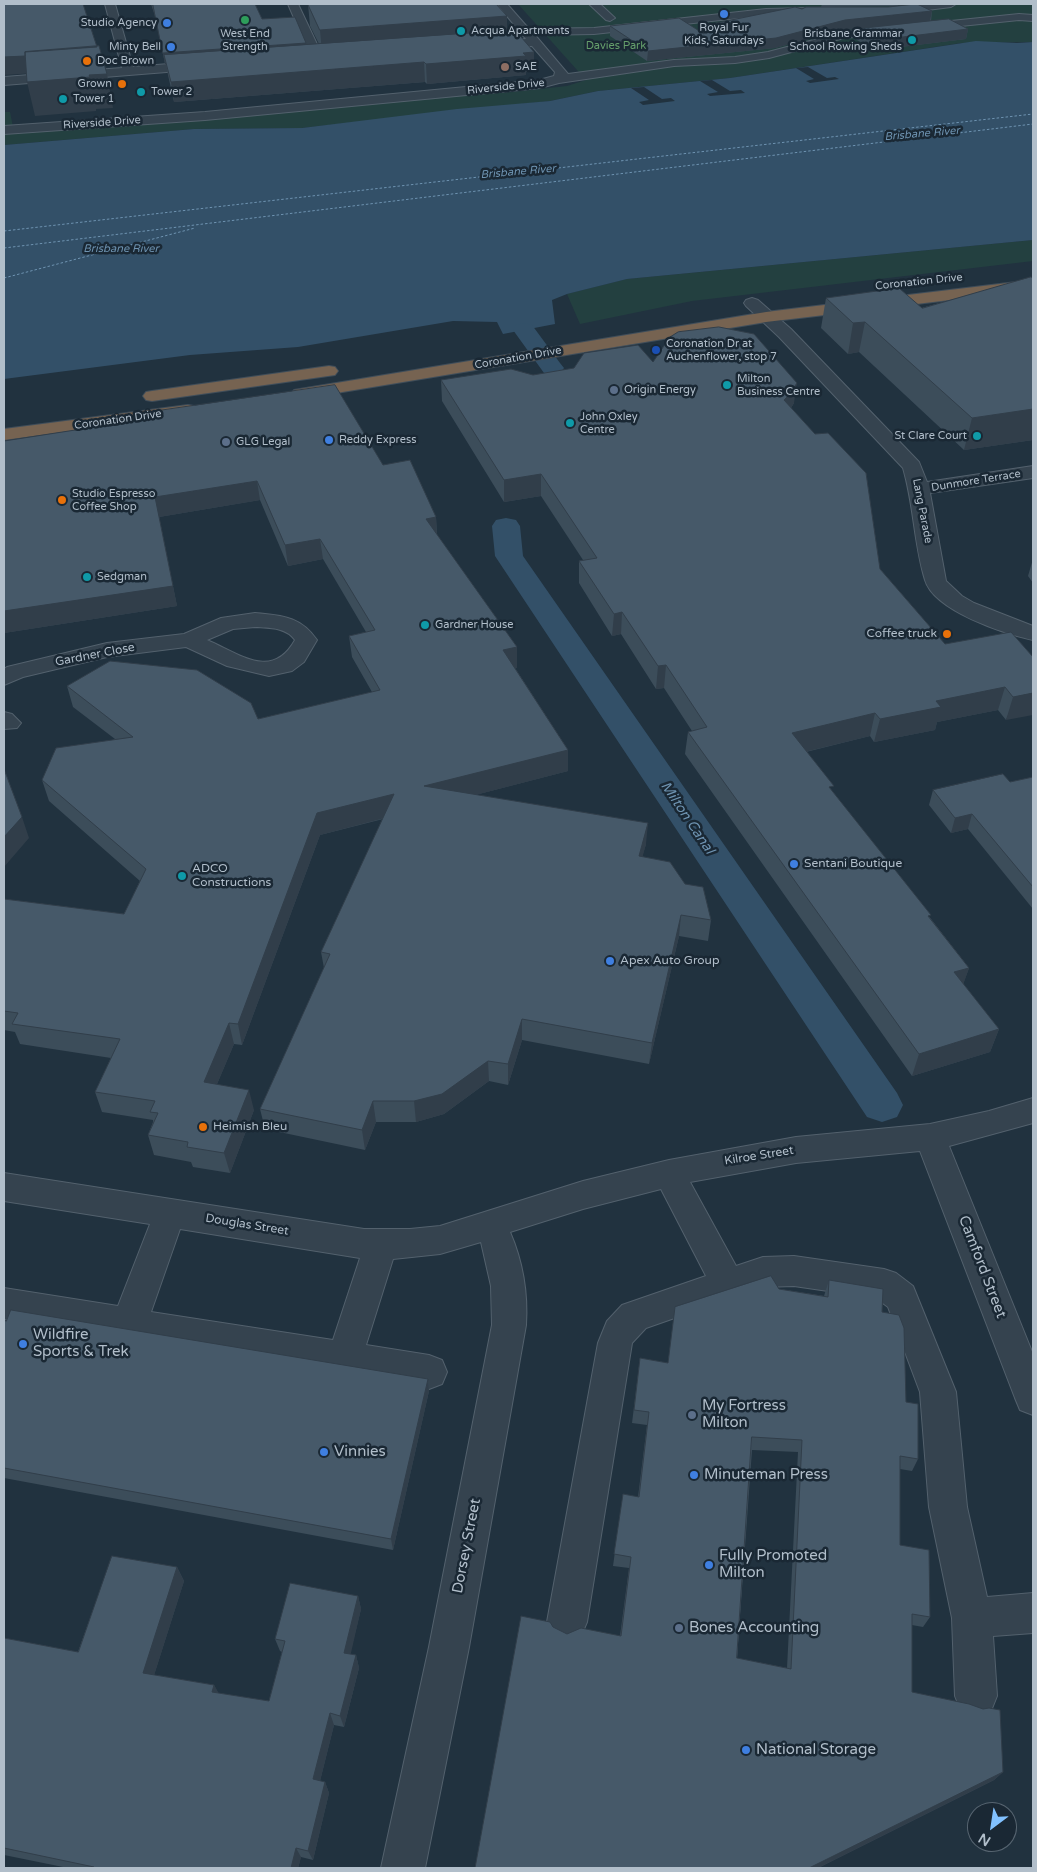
<!DOCTYPE html>
<style>
body{margin:0}
#map{position:relative;width:1037px;height:1872px;overflow:hidden;background:#21323f;font-family:"Varela Round",sans-serif}
canvas{display:block}
.frame{position:absolute;inset:0;border:5px solid #b1beca;pointer-events:none}
.north{position:absolute;left:967px;top:1802px;width:50px;height:50px;box-sizing:border-box;background:#1a2834;border:1px solid #566470;border-radius:50%;rotate:211deg;font-size:14px;font-weight:700;line-height:20px;text-align:center;color:#b1beca}
.north::after{content:'';display:block;margin:auto;width:18px;height:22px;background:#81c1ff;clip-path:polygon(50% 0,100% 100%,50% 72%,0 100%)}
</style>
<div id="map">
<canvas width="1037" height="1872"></canvas>
<div class="frame"></div>
<div class="north">N</div>
</div>
<script>
const ctx = document.querySelector('canvas').getContext('2d');
ctx.lineJoin = 'round';
function paint(path, color) { ctx.fillStyle = color; ctx.fill(path, 'evenodd'); }
function stroke(path, color, width, dash) { ctx.strokeStyle = color; ctx.lineWidth = width; ctx.lineCap = dash ? 'butt' : 'round'; ctx.setLineDash(dash || []); ctx.stroke(path); }
function label(font, color, halo, rows, align = 'center') {
  ctx.font = font + ' "Varela Round",sans-serif'; ctx.lineWidth = 5; ctx.setLineDash([]); ctx.textBaseline = 'middle'; ctx.strokeStyle = halo; ctx.fillStyle = color; for (const [text, x, y, turn = 0] of rows) {
    ctx.save(); ctx.translate(x, y); ctx.rotate((+turn || 0) * Math.PI / 180); ctx.textAlign = isNaN(turn) ? turn : align; if (halo) ctx.strokeText(text, 0, 0); ctx.fillText(text, 0, 0); ctx.restore();
  }
}
paint(new Path2D(`
 M518,4H1033V42L961,43L730,78L598,91L550,101L302,128L194,129L4,145V112H10L13,127L513,92L567,86L586,80Z
 M1033,240V261L692,301L580,324L567,294L627,279Z`), '#234040');
paint(new Path2D(`
 M976,41L1017,43L1033,42V240L627,279L567,294L552,300L555,324L503,334L497,322L453,321L298,347L190,355L4,379V145L194,129L302,128L457,109L550,101L598,91L730,78Z`), '#335068');
paint(new Path2D(`
 M808,67L827,78L835,77L839,79L810,83L806,81L814,79L796,68Z
 M712,80L730,91L741,90L745,93L710,96L707,94L718,92L700,81Z
 M644,87L662,99L671,98L675,101L643,105L639,102L649,100L631,88Z`), '#21323f');
paint(new Path2D(`
 M524,323L532,325L560,363L564,368L560,373L552,375L544,373L513,330L516,325Z
 M506,518L516,520L520,526L523,556L897,1093L903,1105L897,1117L882,1122L867,1117L495,556L492,526L496,520Z`), '#335068');
stroke(new Path2D(`
 M4,231L1033,114
 M4,248L1033,124
 M4,278L195,228`), '#6e93b1', 1, [2.5, 2]);
const minor = new Path2D(`
 M105,4H115L133,67L204,61L210,65L204,69L4,85V77L122,68Z
 M288,4H298L323,57L321,59L317,60L311,57Z
 M497,4H507L529,29L594,28L766,9L809,8L814,11L809,14L766,15L594,34L535,35L568,74L674,60L735,57L768,52L844,32L1019,14L1033,15V21L1019,20L844,38L769,58L735,63L674,66L559,83L540,88L205,120L4,134V126L205,112L539,80L554,76L555,72L532,46L485,47L483,45L489,42L526,39Z
 M589,4H600L615,18L610,21L606,20Z
 M927,4H956L951,7L887,15L882,12L887,9Z
 M752,298L758,300L791,329L919,462L927,482L1033,466V478L930,493L946,581L962,596L974,603L1033,626V640C1005,634 934,611 925,580C914,545 914,505 903,468L779,337L746,306L744,303L746,300Z
 M255,613C283,616 300,616 317,640L304,662L292,671L269,676L227,666L186,647L107,657L23,677L4,685V669L7,667L107,643L184,634L221,618ZM255,627C269,628 286,627 295,640C272,681 240,654 207,640L233,629Z
 M4,712L12,714L21,723L17,728L4,729Z
 M1033,1098V1123L949,1146L1033,1354V1415L1020,1410L1015,1398L920,1151L796,1163L690,1182L736,1266L763,1257L794,1256L884,1269L896,1273L913,1286L956,1392L967,1507L987,1597L1033,1593V1633L993,1636L997,1696L991,1711L976,1717L961,1711L955,1696L952,1618L929,1507L920,1392L888,1307L876,1298L794,1286L763,1287L646,1328L632,1343L587,1622L581,1636L567,1642L553,1636L547,1622L598,1343L607,1321L622,1305L706,1276L661,1189L583,1209L510,1232C523,1262 528,1293 526,1325L469,1647L425,1868H381L429,1647L492,1325L491,1286L481,1242L440,1254L393,1259L366,1345L429,1355L442,1360L447,1372L442,1384L429,1389L4,1319V1288L118,1306L150,1224L4,1201V1173L364,1229H410L440,1226L583,1181L669,1160L796,1137L930,1124L989,1111ZM180,1229L360,1258L333,1340L151,1312Z`);
const highway = new Path2D(`
 M1033,280V290L766,322L300,399L294,398L291,394L294,390L300,389L766,312Z
 M329,366L335,367L338,371L335,375L152,401L146,400L143,396L146,392L152,391Z
 M188,405L194,406L197,410L194,414L4,440V429Z`);
stroke(minor, '#53616d', 2);
stroke(highway, '#404e5a', 2);
paint(minor, '#35434f');
paint(highway, '#766351');
paint(new Path2D(`
 M151,4H255L262,19L306,43V45L319,44L310,26L308,4L507,16V31L534,52V71L526,72V75L427,84L425,82L174,102L168,75L166,64H165L155,16Z
 M822,4H899L898,6L830,7L932,11L931,21L968,29L966,39L876,50L855,39L857,29L844,30L775,48L647,61L610,36V26L702,33V26L802,9L821,7Z
 M1033,278V440L964,450L859,352L848,354L821,328L826,298L922,308Z
 M653,362L794,403L791,408L880,569L945,644L1033,657L1006,720L998,710L937,722L935,730L874,742L870,736L806,752L832,791L969,968L963,984L999,1029L990,1052L912,1076L685,754L688,732L692,731L664,688L656,689L621,634L612,636L579,583V561L583,560L541,496L504,502L442,401L441,380L533,375Z
 M151,412L383,465L436,517L437,535L517,647V668H515L568,750V771L475,795L646,844L642,857L685,884L711,920L708,941L679,936L649,1064L522,1040L508,1085L489,1081L444,1114L416,1122H376L365,1150L265,1129L260,1109L324,968L321,952L383,819L320,835L242,1045L234,1044L217,1084L254,1110L230,1173L193,1167L191,1162L154,1155L148,1135L153,1122V1120L102,1112L95,1092L111,1058L20,1044L15,1032L4,1030V899L124,914L140,881L49,801L42,780L115,739L73,707L67,686L258,719L372,692L352,657L349,636L366,632L323,559L288,566L260,500L159,517L177,606L4,633L152,418Z
 M1033,559V583L1028,576Z
 M1033,777V909L968,829L951,833L929,805L933,790L1010,782Z
 M829,1280L882,1312L906,1402L918,1459L912,1471L900,1469V1545L930,1617L923,1627L912,1625V1692L1003,1772L994,1780L818,1868H475L553,1627L567,1634L620,1636L629,1568L613,1566L623,1494L638,1497L647,1425L632,1423L640,1358L668,1363L675,1307L779,1289L824,1296ZM752,1450L798,1452L787,1668L737,1658Z
 M4,1320L428,1379L429,1391L393,1550L4,1478Z
 M177,1567L184,1581L154,1675L214,1685L218,1693L269,1701L282,1652L280,1651L275,1639L358,1596L361,1609L350,1654L356,1655L359,1668L344,1727L334,1725L320,1781L325,1782L329,1793L313,1860L301,1857L298,1868H68L4,1855V1638L78,1652Z`), '#3c4d5a');
paint(new Path2D(`
 M932,11L930,21L844,30L775,48L647,61L648,51L845,20Z
 M507,16V39L322,52L320,30Z
 M968,29L966,39L876,50L878,40Z
 M306,43L307,53L164,55L166,64H165L163,53Z
 M98,51L101,69L4,75V57Z
 M534,52V71L526,72V75L427,84L426,64Z
 M424,62L425,82L174,102L171,82Z
 M107,74L113,108L96,109V111L35,116L27,82Z
 M865,322L859,352L848,354L853,323Z
 M797,383L794,403L786,416L784,400Z
 M1033,409V440L964,450L972,418Z
 M541,474V496L504,502V480Z
 M257,481L260,500L159,517L177,606L4,633V611L155,497Z
 M436,517L437,538L426,519Z
 M320,539L323,559L288,566L285,545Z
 M622,612L621,634L612,636L614,614Z
 M517,647V668L503,671V650Z
 M666,665L664,688L656,689L658,666Z
 M1005,687L998,710L937,722L935,730L874,742L880,719L936,701Z
 M1033,693V715L1006,720L1013,697Z
 M875,713L870,736L788,756L792,733Z
 M568,750V771L425,808L424,786Z
 M394,794L396,815L320,835L242,1045L238,1024L317,813Z
 M972,814L968,829L951,833L955,818Z
 M22,817L29,838L4,867V837Z
 M648,823L646,844L637,877L639,856Z
 M681,915L679,936L649,1064L652,1043Z
 M969,968L961,991L954,972Z
 M522,1019V1040L508,1085V1064Z
 M229,1023L234,1044L209,1103L204,1082Z
 M999,1029L990,1052L912,1076L919,1054Z
 M488,1061L489,1081L444,1114L416,1122L414,1101Z
 M249,1090L254,1110L230,1173L224,1153Z
 M373,1101L376,1122L365,1150L362,1130Z
 M428,1379L429,1391L393,1550L391,1539Z
 M177,1567L184,1581L151,1685L143,1673Z
 M358,1596L361,1609L348,1666L344,1653Z
 M356,1655L359,1668L344,1727L340,1716Z
 M214,1685L221,1697L212,1692Z
 M330,1713L334,1725L318,1789L313,1779Z
 M1003,1772L994,1780L818,1868H809Z
 M325,1782L329,1793L313,1860L308,1851Z
 M296,1848L301,1857L298,1868H291Z`), '#313e4a');
const building = new Path2D(`
 M4,4H83L97,47L25,52V56L4,57Z
 M153,4H255L262,19L295,17L306,43L163,53Z
 M308,4H496L507,16L320,30Z
 M917,4L932,11L845,20L776,38L648,51L610,26L679,18L704,34L702,26L795,7L802,9L806,7H888Z
 M949,19L968,29L878,40L857,29Z
 M515,30L534,52L523,53L526,56L426,64L424,62L171,82L164,55Z
 M99,46L107,74L89,75L90,77L27,82L25,52Z
 M1031,277L1033,278V409L972,418L865,322L853,323L826,298L899,288L922,308Z
 M719,327L754,334L797,383L789,395L784,400L815,434L828,433L866,473L880,569L945,644L1011,632L1033,657V693L1013,697L1005,687L936,701L941,707L880,719L875,713L792,733L834,786L829,787L931,915L928,916L969,968L954,972L999,1029L919,1054L688,732L707,727L666,665L658,666L622,612L614,614L579,561L597,558L541,474L504,480L441,380L511,369L533,375L574,368L584,353L638,345L653,362L670,337L678,332Z
 M335,385L383,465L410,460L436,517L426,519L517,647L503,650L568,750L424,786L648,823L639,856L670,862L685,884L703,887L711,920L681,915L652,1043L522,1019L508,1064L488,1061L442,1094L414,1101H373L362,1130L260,1109L330,954L321,952L394,794L317,813L238,1024L229,1023L204,1082L249,1090L224,1153L187,1147L188,1142L148,1135L158,1113L150,1112L155,1101L95,1092L120,1039L12,1024L18,1013L4,1011V899L124,914L146,869L42,780L56,748L133,737L67,686L110,661L197,670L251,703L258,719L380,690L349,636L375,630L320,539L285,545L257,481L155,497L173,586L4,611V441L153,418L151,412Z
 M4,769L22,817L4,837Z
 M1003,774L1010,782L1033,777V887L972,814L955,818L933,790Z
 M771,1276L779,1289L828,1297L829,1280L883,1289L882,1312L899,1315L904,1328L906,1402L918,1404V1459L900,1456V1545L929,1550L930,1617L912,1614V1692L969,1704L983,1709L989,1708L1000,1710L1003,1772L809,1868H475L521,1616L550,1622L553,1627L567,1634L581,1628L621,1636L631,1557L614,1554L623,1494L639,1497L649,1412L634,1410L640,1358L668,1363L675,1307ZM752,1437L802,1440L791,1669L737,1658Z
 M11,1310L428,1379L391,1539L4,1468V1320L6,1321Z
 M112,1556L177,1567L143,1673L214,1685L212,1692L269,1701L285,1641L275,1639L290,1583L358,1596L344,1653L356,1655L340,1716L330,1713L313,1779L325,1782L308,1851L296,1848L291,1868H93L94,1867L4,1848V1638L78,1652Z`);
paint(building, '#465969');
stroke(building, '#313e4a', 1);
for (const [x, y, r, color] of [
 [724,14,5,"#3f7fe0"],
 [245,20,5,"#2e9e5b"],
 [167,23,5,"#3f7fe0"],
 [461,31,5,"#0f9aa8"],
 [912,40,5,"#0f9aa8"],
 [171,47,5,"#3f7fe0"],
 [87,61,5,"#e8710a"],
 [505,67,5,"#8d6e63"],
 [122,84,5,"#e8710a"],
 [141,92,5,"#0f9aa8"],
 [63,99,5,"#0f9aa8"],
 [656,350,5,"#1a4fb4"],
 [727,385,5,"#0f9aa8"],
 [614,390,5,"#5c6f8a"],
 [570,423,5,"#0f9aa8"],
 [977,436,5,"#0f9aa8"],
 [329,440,5,"#3f7fe0"],
 [226,442,5,"#5c6f8a"],
 [62,500,5,"#e8710a"],
 [87,577,5,"#0f9aa8"],
 [425,625,5,"#0f9aa8"],
 [947,634,5,"#e8710a"],
 [794,864,5,"#3f7fe0"],
 [182,876,5,"#0f9aa8"],
 [610,961,5,"#3f7fe0"],
 [203,1127,5,"#e8710a"],
 [23,1344,5,"#3f7fe0"],
 [692,1415,5,"#5c6f8a"],
 [324,1452,5,"#3f7fe0"],
 [694,1475,5,"#3f7fe0"],
 [709,1565,5,"#3f7fe0"],
 [679,1628,5,"#5c6f8a"],
 [746,1750,5,"#3f7fe0"]
]) { const dot = new Path2D(); dot.arc(x, y, r, 0, 2 * Math.PI); ctx.fillStyle = color; ctx.fill(dot); stroke(dot, '#1a2834', 2); }
label('11px', '#b1beca', '#1a2834', [
 ["Studio Agency",157,23,"right"],
 ["Royal Fur",724,28,"center"],
 ["Kids, Saturdays",724,41,"center"],
 ["Acqua Apartments",471,31],
 ["West End",245,34,"center"],
 ["Strength",245,47,"center"],
 ["Brisbane Grammar",902,34,"right"],
 ["School Rowing Sheds",902,47,"right"],
 ["Minty Bell",161,47,"right"],
 ["Doc Brown",97,61],
 ["SAE",515,67],
 ["Grown",112,84,"right"],
 ["Tower 2",151,92],
 ["Tower 1",73,99],
 ["Coronation Dr at",666,344],
 ["Auchenflower, stop 7",666,357],
 ["Milton",737,379],
 ["Business Centre",737,392],
 ["Origin Energy",624,390],
 ["John Oxley",580,417],
 ["Centre",580,430],
 ["St Clare Court",967,436,"right"],
 ["Reddy Express",339,440],
 ["GLG Legal",236,442],
 ["Studio Espresso",72,494],
 ["Coffee Shop",72,507],
 ["Sedgman",97,577],
 ["Gardner House",435,625]
], 'left');
label('11px', '#659e6b', '#1a2834', [
 ["Davies Park",616,46]
]);
label('11px', '#b1beca', '#1a2834', [
 ["Riverside Drive",506,87,-6],
 ["Riverside Drive",102,123,-4],
 ["Coronation Drive",919,282,-6],
 ["Coronation Drive",518,358,-10],
 ["Coronation Drive",118,420,-8],
 ["Dunmore Terrace",976,481,-9],
 ["Lang Parade",922,511,79]
]);
label('italic 11px', '#6e93b1', '#1a2834', [
 ["Brisbane River",922,134,-5],
 ["Brisbane River",518,172,-5],
 ["Brisbane River",121,249]
]);
label('12px', '#b1beca', '#1a2834', [
 ["Coffee truck",937,634,"right"],
 ["Sentani Boutique",804,864],
 ["ADCO",192,869],
 ["Constructions",192,883],
 ["Apex Auto Group",620,961],
 ["Heimish Bleu",213,1127]
], 'left');
label('12px', '#b1beca', '#1a2834', [
 ["Gardner Close",95,655,-11],
 ["Kilroe Street",759,1156,-9],
 ["Douglas Street",247,1225,9]
]);
label('italic 14px', '#6e93b1', '#1a2834', [
 ["Milton Canal",687,818,56]
]);
label('15px', '#b1beca', '#1a2834', [
 ["Camford Street",982,1267,69],
 ["Dorsey Street",467,1546,-79]
]);
label('15px', '#b1beca', '#1a2834', [
 ["Wildfire",33,1335],
 ["Sports & Trek",33,1352],
 ["My Fortress",702,1406],
 ["Milton",702,1423],
 ["Vinnies",334,1452],
 ["Minuteman Press",704,1475],
 ["Fully Promoted",719,1556],
 ["Milton",719,1573],
 ["Bones Accounting",689,1628],
 ["National Storage",756,1750]
], 'left');
</script>
